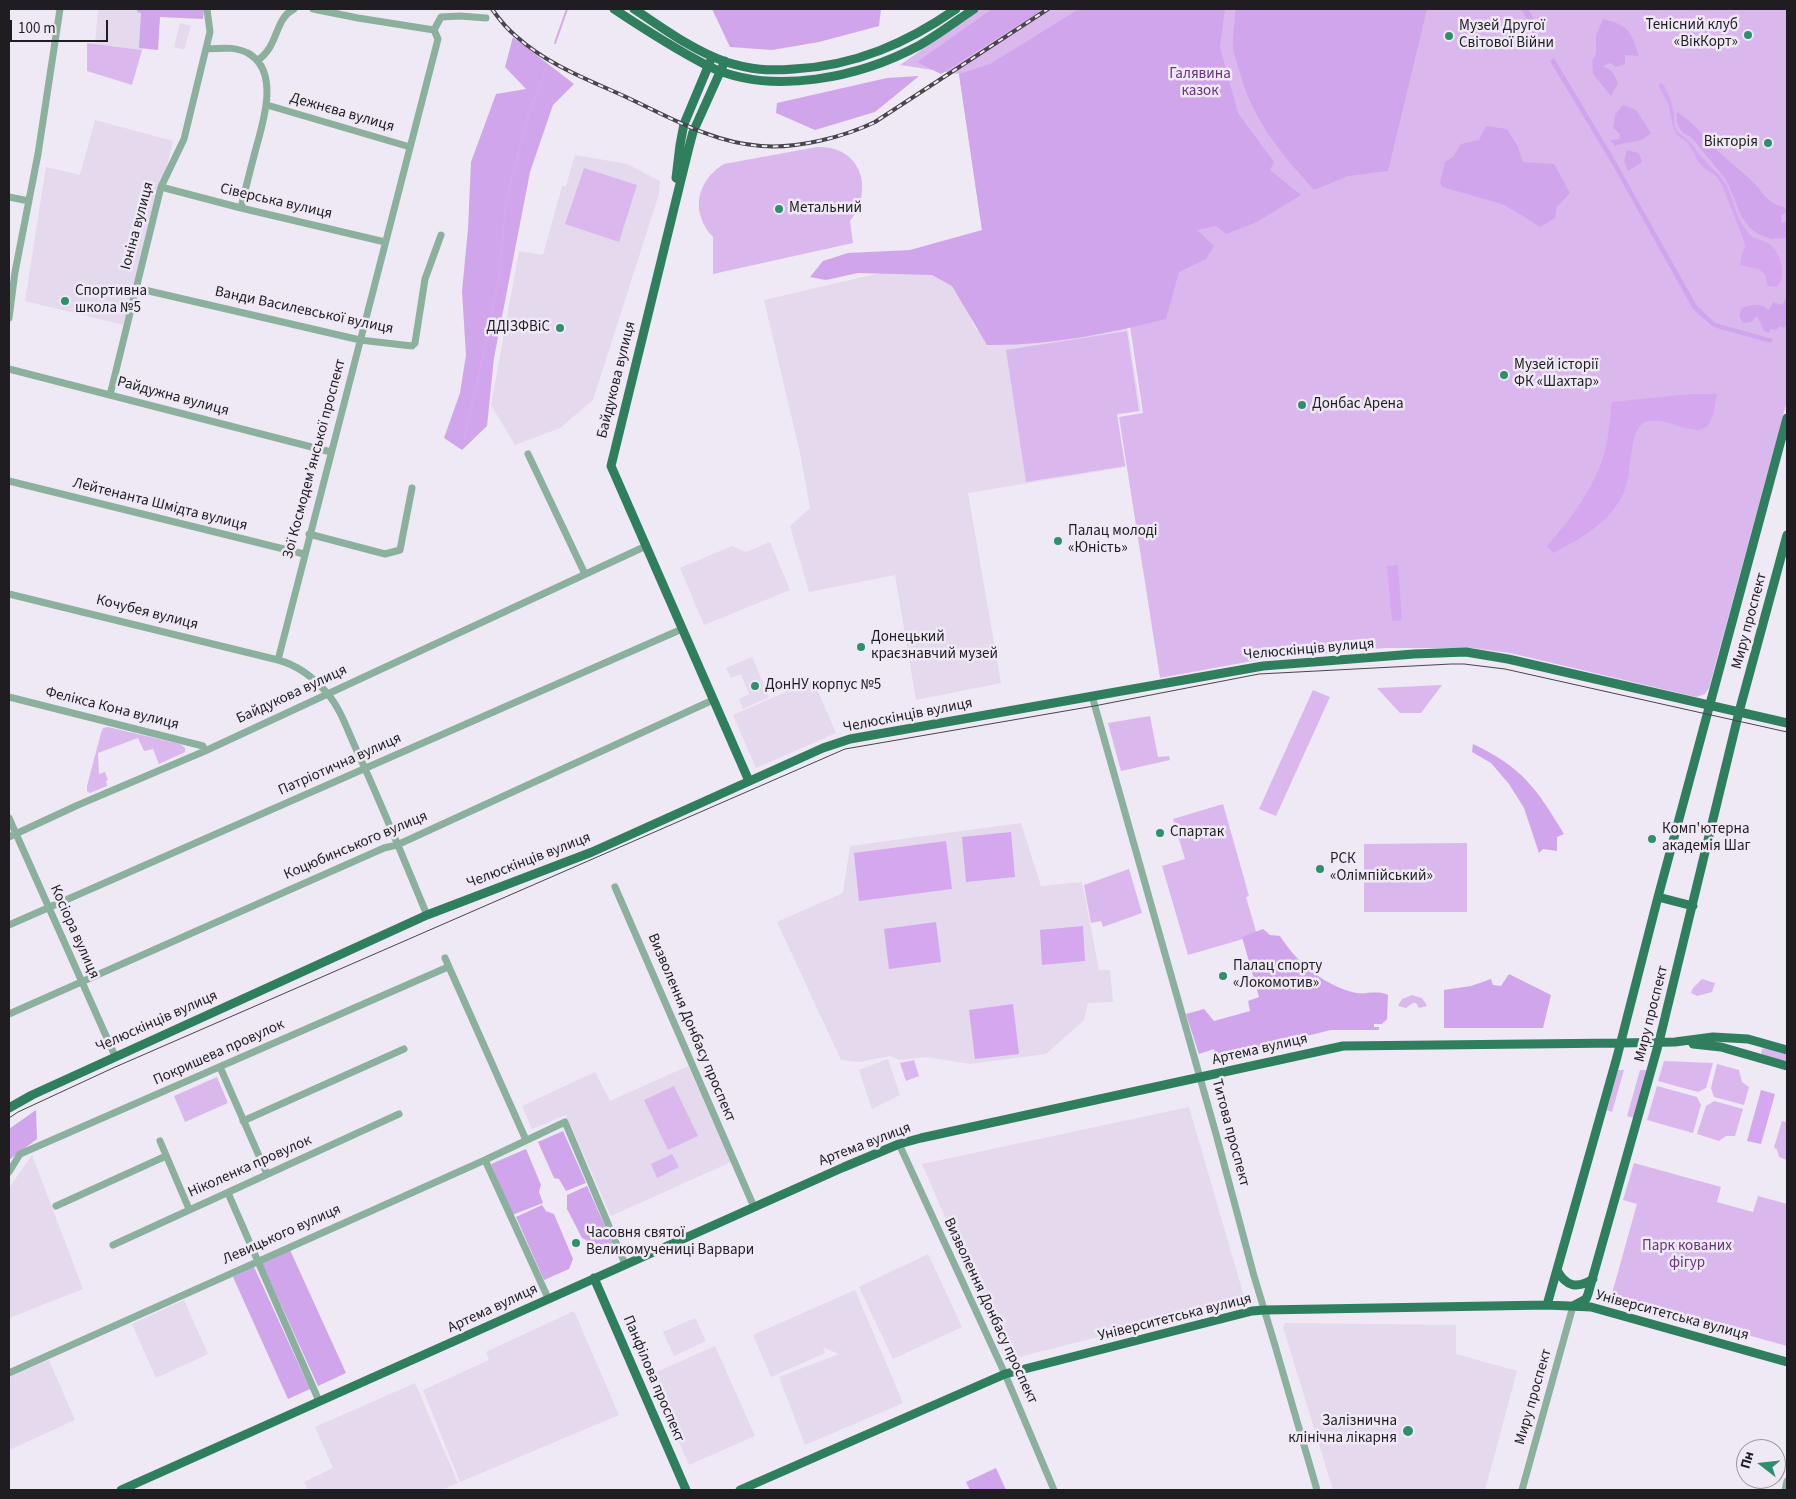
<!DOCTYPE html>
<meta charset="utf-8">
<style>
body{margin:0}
#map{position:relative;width:1796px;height:1499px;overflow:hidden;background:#efe8f5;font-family:"Source Sans 3",sans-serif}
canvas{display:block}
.frame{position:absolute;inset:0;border:10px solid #1f1d21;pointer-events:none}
.north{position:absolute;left:1736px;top:1439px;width:50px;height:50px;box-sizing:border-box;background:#efe8f5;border:1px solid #9c97a0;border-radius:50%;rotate:286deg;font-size:14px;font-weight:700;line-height:20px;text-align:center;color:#1f1d21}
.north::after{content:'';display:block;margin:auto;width:18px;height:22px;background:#2e906a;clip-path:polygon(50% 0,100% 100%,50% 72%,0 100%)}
.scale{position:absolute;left:10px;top:20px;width:98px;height:22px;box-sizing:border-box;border:2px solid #1f1d21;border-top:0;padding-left:6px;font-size:15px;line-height:18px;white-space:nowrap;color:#1f1d21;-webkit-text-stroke:4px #efe8f5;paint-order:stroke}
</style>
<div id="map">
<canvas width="1796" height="1499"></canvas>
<div class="frame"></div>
<div class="north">Пн</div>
<div class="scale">100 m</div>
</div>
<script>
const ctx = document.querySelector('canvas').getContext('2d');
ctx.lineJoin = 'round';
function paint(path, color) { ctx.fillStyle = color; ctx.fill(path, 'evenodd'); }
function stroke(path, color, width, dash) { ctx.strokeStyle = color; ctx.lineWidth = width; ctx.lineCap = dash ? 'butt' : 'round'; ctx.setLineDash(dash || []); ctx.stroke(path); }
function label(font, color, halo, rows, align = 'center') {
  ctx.font = font + ' "Source Sans 3",sans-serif'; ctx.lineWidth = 5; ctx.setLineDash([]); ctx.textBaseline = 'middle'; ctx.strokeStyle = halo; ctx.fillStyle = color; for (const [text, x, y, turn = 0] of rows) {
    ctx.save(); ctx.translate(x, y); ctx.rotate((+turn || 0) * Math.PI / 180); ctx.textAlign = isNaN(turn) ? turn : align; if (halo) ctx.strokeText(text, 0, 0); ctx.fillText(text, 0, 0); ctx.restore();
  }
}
paint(new Path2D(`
 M98,9H150L142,50L95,44Z
 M180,23L191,26L184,50L174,47Z
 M95,120L173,141L128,326L25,301L46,167L80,175Z
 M575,155L627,164L660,181L659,194L593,400L560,428L515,445L491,405L519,251L543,255L562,186H566Z
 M889,271L951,276L976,330L1124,304L1141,411L1117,415L1126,467L968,493L1001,683L916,700L895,575L809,592L790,526L810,508L800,453L764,300Z
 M770,542L790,590L704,625L680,568L732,546L746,552Z
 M752,657L769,697L743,709L739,699L749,694L741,674L731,678L726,668Z
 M813,680L836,733L756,768L733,715Z
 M1021,823L1041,886L1082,882L1099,970H1110L1113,1002L1088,1003L1084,1020L1046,1054L970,1064L926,1057L900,1060L890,1056L859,1062L841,1060L777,922L843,893L850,846Z
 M888,1059L900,1095L872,1109L859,1070Z
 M688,1066L731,1162L611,1216L566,1115L532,1129L522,1106L595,1072L610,1101Z
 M1189,1107L1245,1300L1011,1359L961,1254L922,1164Z
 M32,1155L83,1289L9,1318V1188Z
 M928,1254L962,1327L893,1359L859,1287Z
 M855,1290L903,1403L805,1445L779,1377L839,1354L823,1347L825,1353L771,1377L753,1335Z
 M184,1300L208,1354L156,1378L132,1324Z
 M574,1311L619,1415L460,1482L423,1390L489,1360L486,1352Z
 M695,1318L706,1341L674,1356L663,1332Z
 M1285,1323L1456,1325V1354L1517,1371L1485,1490H1333L1283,1327Z
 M715,1346L755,1436L689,1465L650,1375Z
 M49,1360L75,1420L9,1450V1377Z
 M415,1383L458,1483L441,1490H308L304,1482L333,1468L315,1427Z`), '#e5d9ed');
paint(new Path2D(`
 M980,9H1787V401L1709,688L1705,694L1696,697L1510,653L1472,648H1385L1263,659L1160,678L1119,417L1143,413L1126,300L982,230L959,74L900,65Z
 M87,43L142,50L132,85L87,71Z
 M817,147C861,145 875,190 850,221L853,243L713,274V237C690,213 696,181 724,164Z
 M584,168L637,185L619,242L565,224Z
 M1127,331L1139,411L1117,414L1125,466L1026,482L1006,350Z
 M1442,685L1421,713H1400L1377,688Z
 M1313,690L1330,697L1276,816L1259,809Z
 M1150,716L1158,757L1169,756L1170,760L1121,771L1108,723Z
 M108,727L180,744L185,748V752L159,764L153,749L144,751L138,738L98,753L99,774L105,772L108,780L106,781L107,786L90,793L87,791V786L101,733L103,728Z
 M1223,804L1249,896L1246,897L1257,935L1188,955L1162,866L1185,859L1173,819Z
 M1467,843V912H1364V844Z
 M1129,869L1142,913L1103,927L1101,921L1091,923L1084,885Z
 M1702,979L1715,983L1712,992L1697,996L1691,993L1693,988Z
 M1412,995L1422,998L1427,1006L1419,1008L1416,1003H1413L1406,1008L1398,1006L1402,999Z
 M1766,1048L1787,1054V1062L1761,1054L1762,1049Z
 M914,1060L919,1076L906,1081L900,1063Z
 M1664,1061L1713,1063L1706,1088L1698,1092L1658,1081Z
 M1717,1064L1739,1070L1742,1082L1749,1087L1744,1105L1714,1097L1711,1088Z
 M1618,1070H1624L1612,1112L1607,1110Z
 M1640,1070H1648L1634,1118L1627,1116Z
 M217,1077L228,1103L185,1122L174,1096Z
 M674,1086L698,1136L668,1150L644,1100Z
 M1657,1086L1697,1097L1701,1105L1693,1133L1647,1120Z
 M1714,1101L1743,1109L1735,1136H1726L1719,1141L1697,1134L1706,1106Z
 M1782,1121L1787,1122V1160L1779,1157L1777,1150L1774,1147Z
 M672,1154L679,1167L657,1178L651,1164Z
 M1634,1163L1721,1187L1717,1202L1753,1212L1758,1196L1787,1204V1346L1611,1297L1637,1204L1623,1200Z`), '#dab8ee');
paint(new Path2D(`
 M138,9H204L203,19L160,17L158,50L139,48L141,13L137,12Z
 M712,9H881L879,26L819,42L772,50L730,47Z
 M992,9H1044L941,74L917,62Z
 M1079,9H1225L1220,47L1238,113L1274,162L1270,170L1301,195L1257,222L1226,234L1216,226L1197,230L1214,246L1206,259L1179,272L1166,319C1107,334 1048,346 987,345L952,286L932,275L858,273L826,280L810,277L823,261L848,253L910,250L982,230L959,74L990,64Z
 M1237,9H1427L1388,171L1348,176L1314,190C1280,152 1253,121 1239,70C1237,63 1234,55 1233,48C1232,36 1235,24 1235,13Z
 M1521,9H1528L1540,29L1535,33Z
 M1603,19C1629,25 1631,32 1639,56L1625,55V64L1616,67L1610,63L1603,66L1612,71L1618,83L1611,96L1593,74L1592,61L1596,53V36Z
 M513,37L574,84L553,105L530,172L494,358L487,426L462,450L444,438L460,393L466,355L462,291L468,229L471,162L496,94L526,89L505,67Z
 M1554,58L1611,153L1697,306L1715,323L1773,339L1771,343L1720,329L1712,326L1693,309L1612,164L1550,61Z
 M919,76L875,112L815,130L776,113L777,103L887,78Z
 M1623,105L1636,110L1651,133C1639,145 1629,140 1615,146L1610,140L1619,139L1620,134L1613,128L1615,115Z
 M1677,112C1695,123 1707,140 1722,155C1732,164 1743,172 1752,181C1765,194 1765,202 1784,207L1787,212L1781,215L1782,223L1787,221V238L1771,239L1758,234L1750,228L1741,216L1729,186L1724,177L1691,137C1680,133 1675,124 1677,112Z
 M1486,126L1507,129L1518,147L1523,162L1554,164L1570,193L1557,207L1555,218L1540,227L1523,216L1502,204L1442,187L1440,182L1445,162L1453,157L1461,144L1479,140Z
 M1627,150L1639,153L1642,162L1628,171L1624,161Z
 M1787,296V324L1784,328L1780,326L1776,330L1771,329L1769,333L1764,331L1757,316L1751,322L1743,323L1739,316L1742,308C1752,305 1760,302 1769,310L1773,302L1782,305Z
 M1473,744C1522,767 1537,789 1564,834L1557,837V851L1543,849L1539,853L1524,808L1509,784L1491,763L1472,752Z
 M1263,929L1270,935L1280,936C1297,963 1326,987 1357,993C1366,994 1380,990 1388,995L1387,1019L1382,1024H1374V1027H1379V1030H1331L1217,1058L1214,1049L1199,1054L1186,1014L1204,1009L1214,1021L1250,1011L1248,1001L1259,997L1242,937Z
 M1509,974L1551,995L1543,1028H1444V990L1471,986L1491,979L1493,985L1501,986Z
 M36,1110L37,1139L9,1160V1129Z
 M563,1131L586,1183L566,1191L559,1179L554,1178L538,1142Z
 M526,1149L541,1185L539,1192L543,1203L512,1215L491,1164Z
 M587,1186L614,1246L593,1255L586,1240L582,1238L567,1209V1195Z
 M542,1205L546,1211L554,1214L573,1259L569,1269L544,1280L516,1217Z
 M290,1250L346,1373L318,1386L262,1263Z
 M254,1267L310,1389L288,1399L233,1277Z
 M996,1468L1006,1490H970L966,1482Z`), '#d1a5ec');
paint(new Path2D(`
 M1660,83L1663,84C1668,92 1672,103 1674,112C1675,119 1673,125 1677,131C1681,135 1685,137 1689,141C1696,148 1701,157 1708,164C1713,170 1720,175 1724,181C1734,196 1734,215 1746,230C1755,242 1758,237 1768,243C1780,250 1788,277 1777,287L1768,286L1765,275L1759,269L1740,265L1742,254L1746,246L1722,185L1716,176L1706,170L1698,161L1688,143L1677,135L1673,127L1668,103L1659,86Z
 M1691,394H1717C1715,403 1714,419 1707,426C1694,440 1662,411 1642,424C1629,434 1632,472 1625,489C1613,521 1582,538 1553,553L1547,546C1571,519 1595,487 1605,451C1609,435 1610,418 1612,402Z
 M1398,565L1402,620L1392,621L1387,566Z
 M1011,832L1015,877L966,882L962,837Z
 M946,841L952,889L859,901L854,853Z
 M936,922L941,962L889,969L884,929Z
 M1083,926L1085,961L1042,965L1040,930Z
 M1013,1004L1019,1054L975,1059L969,1010Z
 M1761,1090L1775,1094L1761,1144L1747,1141Z`), '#d4a7ee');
stroke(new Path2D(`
 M555,43L567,9
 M464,439L481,366L499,278L506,201L528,116L546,69`), '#d4a7ee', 2);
stroke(new Path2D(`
 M313,9L358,18L434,30
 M206,49C221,48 238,46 251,55C280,75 262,125 255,152C250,171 245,190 241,208
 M258,60C279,46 274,19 294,9
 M267,105L410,147
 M161,187L241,208L385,242
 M9,197L29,201
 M136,288L360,340L412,346L415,343L425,279L441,235
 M9,318L15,272L38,154L60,9
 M9,369L331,452
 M110,395L161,187L184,139L210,32L207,9
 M528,454L585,574
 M9,481L304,554
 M309,534L385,554L400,550L412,488
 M9,594L278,660
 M1092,696L1216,1134L1254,1276L1274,1342L1317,1490
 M9,697L203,746L205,751
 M9,818L115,1056
 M9,837L78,805L205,751L646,546
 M615,887L754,1207
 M427,915C404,860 382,805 357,751C348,732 341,709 327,693C314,678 297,665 278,660L438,39L434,30L441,17L460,16L486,18
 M9,925L682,629
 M445,958L526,1140
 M9,1014L384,848L397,845L713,700
 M220,1067L267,1174
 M243,1121L404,1049
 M160,1141L189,1209
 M899,1144L1005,1374L1054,1490
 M485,1160L548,1298
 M9,1172L20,1154L448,967
 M228,1193L319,1401
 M56,1206L166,1156
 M113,1245L399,1114
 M9,1373L485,1160L565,1122L625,1264
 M1522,1490L1573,1306
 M1785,1490L1787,1481`), '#8bb09e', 7);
stroke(new Path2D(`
 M614,9C644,29 677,50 708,66C772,97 861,77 920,45C939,34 956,21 974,9
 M634,9C663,28 692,50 726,62C752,70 768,71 794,69C855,66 907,43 956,9
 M725,61L693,132L689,147L611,466L749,781
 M676,178L680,145L684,124L710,62
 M1658,897L1693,906
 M1693,1044L1721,1047L1787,1066
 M9,1108L32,1095L427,915L592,852L823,748L850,739L1263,666L1414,654L1466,652L1508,659L1787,723
 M1557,1270C1566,1287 1577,1289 1593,1279
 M594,1278L686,1490
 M1547,1305L1617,1057L1658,897L1787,418
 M1573,1306L1586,1299L1588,1294L1659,1042L1739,712L1787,535
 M121,1490L844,1167L899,1144L921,1138L1343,1046L1620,1043L1675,1042L1713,1037L1748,1039L1787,1050
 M740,1490L1005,1374L1252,1311L1264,1310L1547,1305L1591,1307L1787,1362`), '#2f7e5e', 9);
stroke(new Path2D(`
 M9,1118L18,1112L113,1068L845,749L1094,706L1259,674L1451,664H1464L1505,669L1787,732`), '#48454b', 1);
const rail = new Path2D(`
 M492,9C499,19 507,29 517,37C548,65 589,80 626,97C669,117 713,143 761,146C797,149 844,137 875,122L1048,9`);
stroke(rail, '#48454b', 4);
stroke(rail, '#efe8f5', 2, [5.5]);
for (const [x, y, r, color] of [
 [1748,35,5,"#2e906a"],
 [1449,36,5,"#2e906a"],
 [1768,143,5,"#2e906a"],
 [779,209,5,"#2e906a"],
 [65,301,5,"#2e906a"],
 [560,328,5,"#2e906a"],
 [1504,375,5,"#2e906a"],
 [1302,405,5,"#2e906a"],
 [1058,541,5,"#2e906a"],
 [861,647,5,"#2e906a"],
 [755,686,5,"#2e906a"],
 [1160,833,5,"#2e906a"],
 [1652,839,5,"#2e906a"],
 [1320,869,5,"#2e906a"],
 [1223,976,5,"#2e906a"],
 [576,1243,5,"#2e906a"],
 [1408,1431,6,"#2e906a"]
]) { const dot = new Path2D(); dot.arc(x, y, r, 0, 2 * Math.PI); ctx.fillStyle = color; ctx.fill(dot); stroke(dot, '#efe8f5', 2); }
label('15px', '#1f1d21', '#efe8f5', [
 ["Тенісний клуб",1738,26,"right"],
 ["«ВікКорт»",1738,43,"right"],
 ["Музей Другої",1459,27],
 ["Світової Війни",1459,44],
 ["Вікторія",1758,143,"right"],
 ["Метальний",789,209],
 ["Спортивна",75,292],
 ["школа №5",75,309],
 ["ДДІЗФВіС",550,328,"right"],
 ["Музей історії",1514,366],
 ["ФК «Шахтар»",1514,383],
 ["Донбас Арена",1312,405],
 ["Палац молоді",1068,532],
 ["«Юність»",1068,549],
 ["Донецький",871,638],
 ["краєзнавчий музей",871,655],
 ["ДонНУ корпус №5",765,686],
 ["Комп'ютерна",1662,830],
 ["академія Шаг",1662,847],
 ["Спартак",1170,833],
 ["РСК",1330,860],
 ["«Олімпійський»",1330,877],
 ["Палац спорту",1233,967],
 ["«Локомотив»",1233,984],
 ["Часовня святої",586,1234],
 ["Великомучениці Варвари",586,1251],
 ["Залізнична",1397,1422,"right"],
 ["клінічна лікарня",1397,1439,"right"]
], 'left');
label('15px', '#683184', '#efe8f5', [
 ["Галявина",1200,75],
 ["казок",1200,92],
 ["Парк кованих",1687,1247],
 ["фігур",1687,1264]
]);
label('15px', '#1f1d21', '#efe8f5', [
 ["Дежнєва вулиця",342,113,16],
 ["Сіверська вулиця",276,202,13],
 ["Іоніна вулиця",138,226,-75],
 ["Ванди Василевської вулиця",304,311,12],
 ["Байдукова вулиця",617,380,-76],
 ["Райдужна вулиця",173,397,15],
 ["Зої Космодем’янської проспект",315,459,-75],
 ["Лейтенанта Шмідта вулиця",160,505,14],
 ["Кочубея вулиця",147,613,14],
 ["Миру проспект",1750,621,-75],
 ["Челюскінців вулиця",1309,650,-5],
 ["Байдукова вулиця",292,695,-25],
 ["Фелікса Кона вулиця",112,709,14],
 ["Челюскінців вулиця",908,716,-11],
 ["Патріотична вулиця",340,765,-24],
 ["Коцюбинського вулиця",356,846,-23],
 ["Челюскінців вулиця",529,861,-21],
 ["Косіора вулиця",74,932,66],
 ["Миру проспект",1652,1014,-76],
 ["Челюскінців вулиця",157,1022,-24],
 ["Визволення Донбасу проспект",691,1028,67],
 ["Артема вулиця",1260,1050,-13],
 ["Покришева провулок",219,1053,-24],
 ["Титова проспект",1230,1133,75],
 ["Артема вулиця",865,1145,-21],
 ["Ніколенка провулок",250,1167,-24],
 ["Левицького вулиця",282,1235,-24],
 ["Артема вулиця",493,1309,-25],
 ["Визволення Донбасу проспект",990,1311,65],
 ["Університетська вулиця",1672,1316,15],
 ["Університетська вулиця",1175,1318,-14],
 ["Панфілова проспект",653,1379,67],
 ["Миру проспект",1534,1397,-74]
]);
</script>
